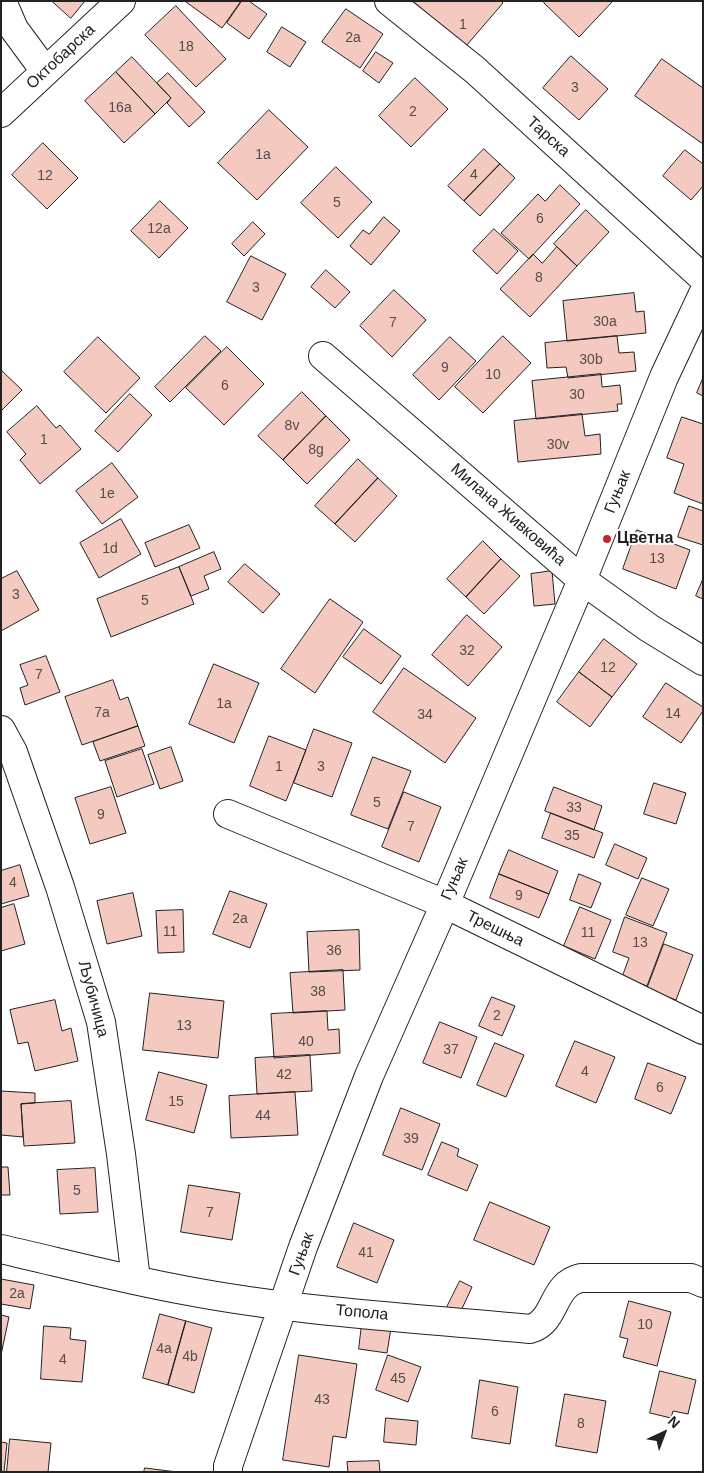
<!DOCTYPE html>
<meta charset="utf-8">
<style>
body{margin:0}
#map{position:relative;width:704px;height:1473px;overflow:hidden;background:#fff;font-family:Helvetica,sans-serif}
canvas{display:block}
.frame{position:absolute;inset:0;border:2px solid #222;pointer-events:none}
.north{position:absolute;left:639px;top:1408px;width:50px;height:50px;-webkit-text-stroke:4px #fff;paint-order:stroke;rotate:43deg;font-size:14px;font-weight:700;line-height:20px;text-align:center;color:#222}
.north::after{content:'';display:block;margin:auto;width:18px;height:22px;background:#222;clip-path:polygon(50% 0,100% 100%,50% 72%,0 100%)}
</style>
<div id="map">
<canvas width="704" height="1473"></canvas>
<div class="frame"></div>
<div class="north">N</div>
</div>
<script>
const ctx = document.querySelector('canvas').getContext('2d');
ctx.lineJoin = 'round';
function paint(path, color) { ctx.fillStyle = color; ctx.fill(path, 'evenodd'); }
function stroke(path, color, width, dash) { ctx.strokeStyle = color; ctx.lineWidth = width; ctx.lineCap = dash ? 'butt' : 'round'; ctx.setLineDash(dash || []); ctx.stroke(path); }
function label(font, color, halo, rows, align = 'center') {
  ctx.font = font + ' Helvetica,sans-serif'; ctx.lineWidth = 4; ctx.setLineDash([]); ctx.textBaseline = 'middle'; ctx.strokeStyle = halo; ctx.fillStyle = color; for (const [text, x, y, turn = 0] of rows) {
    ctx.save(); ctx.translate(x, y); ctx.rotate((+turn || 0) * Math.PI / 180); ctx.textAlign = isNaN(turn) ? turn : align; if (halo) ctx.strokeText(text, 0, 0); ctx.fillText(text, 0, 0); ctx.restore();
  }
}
const building = new Path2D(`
 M52,1H85L71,18Z
 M187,1H241L222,28L186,2Z
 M242,1H249L267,14L249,39L227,23Z
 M413,1H501L503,3L466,46Z
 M545,1H613L579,37L544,3Z
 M176,6L226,59L196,87L145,35Z
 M346,9L383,34L360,68L322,42Z
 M282,27L306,42L290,67L267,52Z
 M376,52L393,63L379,83L363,71Z
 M571,56L608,89L579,120L543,88Z
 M132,57L171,98L155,114L116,72Z
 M662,59L703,88V144L635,96Z
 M116,72L155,114L124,143L85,101Z
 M168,73L205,112L189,127L167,103L171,98L157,83Z
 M415,78L448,109L411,147L379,116Z
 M269,110L308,147L257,200L218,163Z
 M43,143L78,178L47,209L12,175Z
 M484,149L500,164L464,201L448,186Z
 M685,150L703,164V186L691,200L663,176Z
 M500,164L515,178L480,216L464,201Z
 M336,167L372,202L338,238L301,203Z
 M560,185L580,204L529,259L501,233L538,194L545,201Z
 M160,201L188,228L159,258L131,231Z
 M586,210L609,232L577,266L554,244Z
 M384,217L400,231L371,265L350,246L363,230L369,234Z
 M253,222L265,234L244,256L232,244Z
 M494,229L518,251L497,274L473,251Z
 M557,247L577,266L530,317L500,289L533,254L542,263Z
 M251,256L286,274L262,320L227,302Z
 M326,270L350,292L335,308L311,287Z
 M394,290L426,320L392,357L360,326Z
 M634,293L636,312L644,311L646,333L567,341L563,301Z
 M205,336L221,351L170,402L155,387Z
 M503,336L531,363L483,413L455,387Z
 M617,336L619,353L634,352L636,371L568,378L566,367L547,368L545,343Z
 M98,337L140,378L106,413L64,372Z
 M450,337L476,361L439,400L413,375Z
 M227,347L264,384L224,425L186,388Z
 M1,370L22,390L1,411Z
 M601,374L602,387L620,385L622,404H617L618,411L536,419L532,381Z
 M703,378V396L697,393Z
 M302,392L326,416L283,460L258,436Z
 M130,394L152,415L118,452L95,431Z
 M37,406L56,428L60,425L81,449L40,484L20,460L26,454L7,432Z
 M582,414L585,436L600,434L601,454L518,462L514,421Z
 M326,416L350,440L307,484L283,460Z
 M682,417L703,424V504L674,493L684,464L667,458Z
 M358,459L378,478L335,524L315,506Z
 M112,463L138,497L102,524L76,491Z
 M378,478L397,496L355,542L335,524Z
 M689,506L703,511V545L678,537Z
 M121,519L141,554L99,578L80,543Z
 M189,525L200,548L155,567L145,543Z
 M637,530L690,550L676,589L623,569Z
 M483,541L501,559L466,597L447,579Z
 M214,552L221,569L204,576L209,589L191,596L179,567Z
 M501,559L520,576L484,614L466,597Z
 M245,564L280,594L263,613L228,582Z
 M179,567L194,604L111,637L97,599Z
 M17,571L39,610L1,631V579Z
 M552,571L555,604L534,606L531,574Z
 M703,579V599L696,596Z
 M330,599L363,622L315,693L281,669Z
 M467,615L502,647L468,686L432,655Z
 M364,629L401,656L381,684L343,657Z
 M604,639L637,664L612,697L579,672Z
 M46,656L60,692L25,705L20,688L28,685L20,665Z
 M214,664L259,683L234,743L189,724Z
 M404,668L476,718L445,763L373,712Z
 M579,672L612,697L590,727L557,702Z
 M113,680L120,700L128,697L138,726L82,745L65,697Z
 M666,683L703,707V711L681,743L643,717Z
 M138,726L145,746L100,761L93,742Z
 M314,729L352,743L332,797L294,783Z
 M269,736L306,750L286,801L250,786Z
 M171,747L183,781L160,789L148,755Z
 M142,749L154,784L117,797L105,761Z
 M373,757L411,771L388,829L351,815Z
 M654,783L686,793L676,824L644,814Z
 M111,787L126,833L90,844L75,798Z
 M554,787L602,806L594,830L545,811Z
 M404,792L441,807L419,862L382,847Z
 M551,813L603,833L594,858L542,838Z
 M615,844L647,858L638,879L606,865Z
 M509,850L558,871L549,894L499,874Z
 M20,865L29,896L1,904V871Z
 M499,874L549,894L539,918L490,898Z
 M579,874L601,883L591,908L570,900Z
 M642,878L669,889L653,926L626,915Z
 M230,891L267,904L250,948L213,934Z
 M133,893L142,936L107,944L97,901Z
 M14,904L25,944L1,951V908Z
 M580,907L611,920L595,959L564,946Z
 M183,910L184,952L158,953L156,911Z
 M625,917L667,933L647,986L622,977L629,958L613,952Z
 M359,930L360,970L309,972L307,932Z
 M664,944L693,955L676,1000L647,989Z
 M343,970L345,1010L293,1013L290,973Z
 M150,993L224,1001L218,1058L143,1050Z
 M492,997L515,1006L502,1036L479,1026Z
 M55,1000L62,1031L71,1028L78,1061L35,1071L28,1042L18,1044L10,1010Z
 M327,1011L328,1030L339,1029L340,1053L274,1058L271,1014Z
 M440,1022L477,1037L461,1078L423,1063Z
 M575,1041L615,1057L596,1103L556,1086Z
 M495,1043L524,1055L506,1097L477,1085Z
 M310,1055L312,1091L257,1094L255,1058Z
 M648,1063L686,1077L671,1114L635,1099Z
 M159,1072L207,1085L194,1133L146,1120Z
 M1,1091L35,1093V1103L21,1104L23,1137L1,1135Z
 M295,1092L298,1135L231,1138L229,1096Z
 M71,1101L75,1143L24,1146L21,1104Z
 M401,1108L440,1124L422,1170L383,1155Z
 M442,1142L459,1149L457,1156L478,1165L467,1191L428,1175Z
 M1,1164V1167H8L10,1195H1Z
 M95,1168L98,1212L60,1214L57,1170Z
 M189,1185L240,1193L232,1240L181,1232Z
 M490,1202L550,1227L534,1265L474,1240Z
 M354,1223L394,1240L377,1283L337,1267Z
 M1,1279L34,1285L30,1309L1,1304Z
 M460,1281L472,1287L460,1313L445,1311Z
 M629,1301L671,1312L657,1366L623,1357L628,1339L620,1337Z
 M160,1314L186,1321L168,1385L143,1378Z
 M1,1315L9,1317L1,1355Z
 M186,1321L212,1328L194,1393L168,1385Z
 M362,1324L391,1328L387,1353L359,1349Z
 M44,1326L71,1328L70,1339L86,1341L82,1382L41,1379Z
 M299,1355L357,1364L346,1438L333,1436L329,1467L283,1460Z
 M388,1355L421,1367L408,1402L376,1390Z
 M660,1371L696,1380L688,1414L673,1411L671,1418L650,1413Z
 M480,1380L518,1387L510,1444L472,1438Z
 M565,1394L606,1401L597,1453L556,1446Z
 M386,1418L418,1421L416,1445L384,1442Z
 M10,1439L51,1443L48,1472H7Z
 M1,1442L7,1443L4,1472H1Z
 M379,1461L380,1472H348L347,1462Z
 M145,1468L177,1472H144Z`);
paint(building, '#f3c9c0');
stroke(building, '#222', 1);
const minor = new Path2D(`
 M2,1L14,29L45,71
 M389,1L475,70L703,278
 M1,113L121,1
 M323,356L582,580L649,628L703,661
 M1,730L13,752L60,887L101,1022L121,1154L136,1280
 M228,814L445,904L703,1030
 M1,1249C62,1263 122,1279 183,1290C297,1312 415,1318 530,1329C557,1322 551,1284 581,1278H691L703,1283
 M228,1472V1466L303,1247L369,1076L445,904L582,580L664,377L703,294`);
stroke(minor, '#222', 30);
stroke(minor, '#fff', 28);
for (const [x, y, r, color] of [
 [607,539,5,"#c62828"]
]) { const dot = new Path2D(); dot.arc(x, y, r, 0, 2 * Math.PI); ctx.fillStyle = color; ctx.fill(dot); stroke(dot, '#fff', 2); }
label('14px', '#564c4a', null, [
 ["1",463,25],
 ["2a",353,38],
 ["18",186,47],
 ["3",575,88],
 ["16a",120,108],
 ["2",413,112],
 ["1a",263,155],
 ["4",474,175],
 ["12",45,176],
 ["5",337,203],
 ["6",540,219],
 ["12a",159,229],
 ["8",539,278],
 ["3",256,288],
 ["30a",605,322],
 ["7",393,323],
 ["30b",591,360],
 ["9",445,368],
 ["10",493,375],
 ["6",225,386],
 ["30",577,395],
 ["8v",292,426],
 ["1",44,440],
 ["30v",558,445],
 ["8g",316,450],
 ["1e",107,494],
 ["1d",110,549],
 ["13",657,559],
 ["3",16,595],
 ["5",145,601],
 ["32",467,651],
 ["12",608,668],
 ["7",39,675],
 ["1a",224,704],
 ["7a",102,713],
 ["14",673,714],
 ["34",425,715],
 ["1",279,767],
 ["3",321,767],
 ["5",377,803],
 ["33",574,808],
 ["9",101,815],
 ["7",411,827],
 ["35",572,836],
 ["4",13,883],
 ["9",519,896],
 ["2a",240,919],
 ["11",170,932],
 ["11",588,933],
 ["13",640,943],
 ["36",334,951],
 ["38",318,992],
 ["2",497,1016],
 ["13",184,1026],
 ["40",306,1042],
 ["37",451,1050],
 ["4",585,1072],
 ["42",284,1075],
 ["6",660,1088],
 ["15",176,1102],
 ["44",263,1116],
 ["39",411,1139],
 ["5",77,1191],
 ["7",210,1213],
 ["41",366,1253],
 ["2a",17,1294],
 ["10",645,1325],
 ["4a",164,1349],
 ["4b",190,1357],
 ["4",63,1360],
 ["45",398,1379],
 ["43",322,1400],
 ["6",495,1412],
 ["8",581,1424]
]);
label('16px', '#222', '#fff', [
 ["Октобарска",61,57,-43],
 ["Тарска",548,137,42],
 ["Гуњак",618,492,-68],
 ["Милана Живковића",508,515,41],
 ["Гуњак",455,879,-67],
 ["Трешња",495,929,26],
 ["Љубичица",93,999,75],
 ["Гуњак",302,1254,-70],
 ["Топола",362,1313,5]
]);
label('bold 16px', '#222', '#fff', [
 ["Цветна",617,539]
], 'left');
</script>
